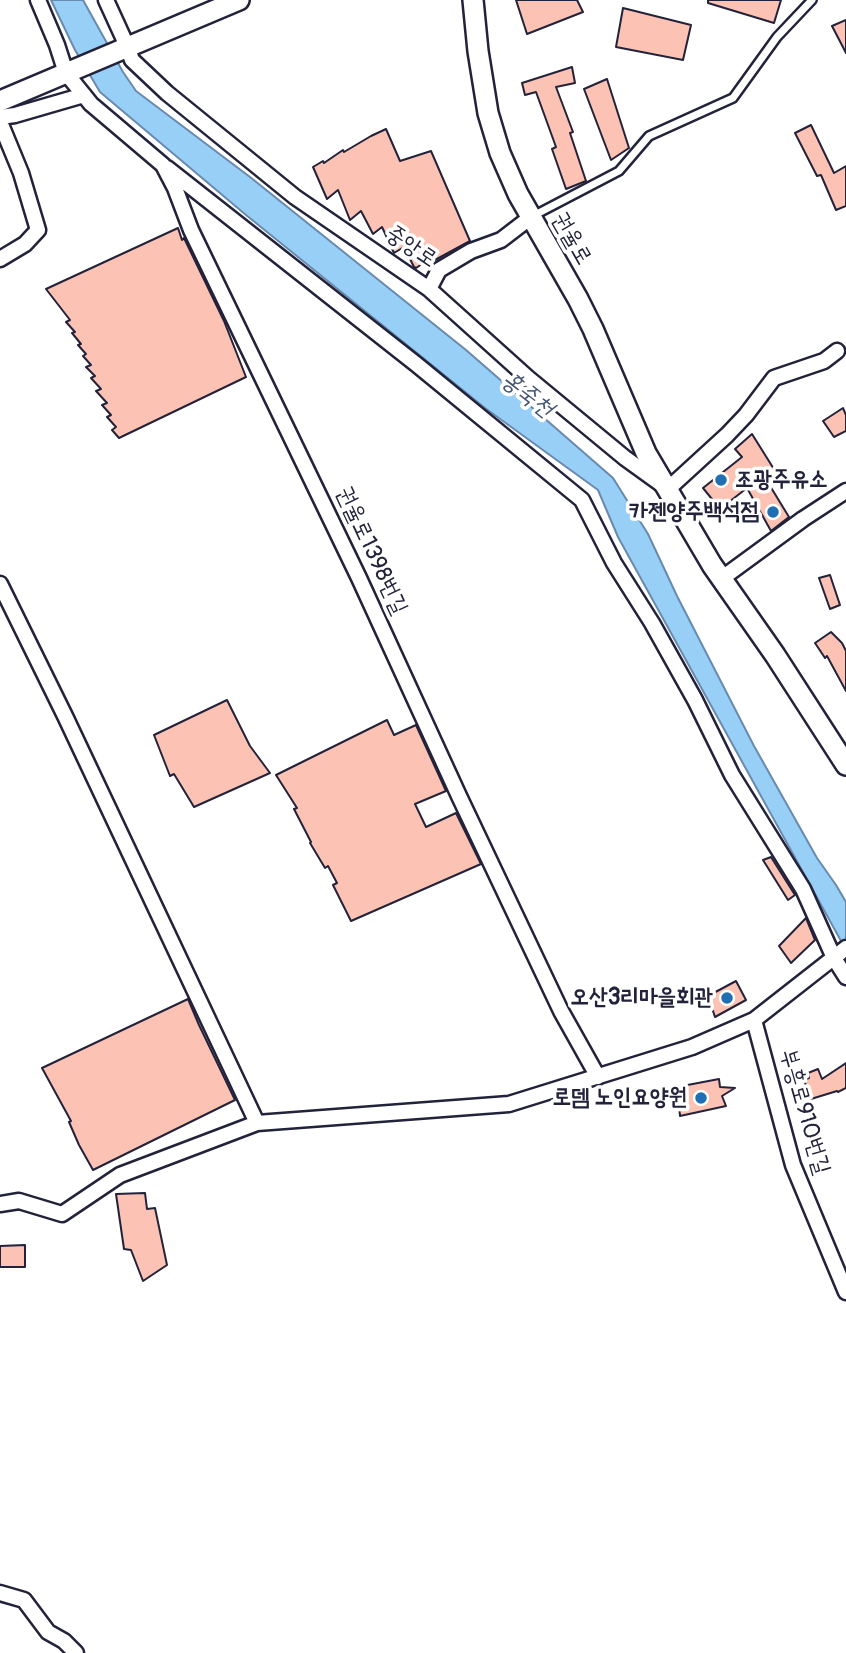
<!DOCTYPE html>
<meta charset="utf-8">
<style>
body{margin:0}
canvas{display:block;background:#fff}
</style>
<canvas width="846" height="1653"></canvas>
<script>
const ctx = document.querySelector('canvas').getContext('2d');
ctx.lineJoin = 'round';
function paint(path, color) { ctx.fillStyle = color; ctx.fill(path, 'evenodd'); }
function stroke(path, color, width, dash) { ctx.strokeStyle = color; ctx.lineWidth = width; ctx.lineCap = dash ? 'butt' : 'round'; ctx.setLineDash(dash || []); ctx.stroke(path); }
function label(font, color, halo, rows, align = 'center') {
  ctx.font = font + ' Pangolin,"Poor Story",sans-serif'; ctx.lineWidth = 7; ctx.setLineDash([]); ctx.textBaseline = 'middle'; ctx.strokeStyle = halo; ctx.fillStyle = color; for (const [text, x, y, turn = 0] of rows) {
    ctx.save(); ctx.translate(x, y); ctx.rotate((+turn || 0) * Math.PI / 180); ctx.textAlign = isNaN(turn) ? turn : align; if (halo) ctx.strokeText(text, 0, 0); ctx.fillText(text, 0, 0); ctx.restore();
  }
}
const water = new Path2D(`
 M51,0H83L123,72L136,91L250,177L466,350L613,478L648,534L677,596L754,746L817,858L836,885L846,902V950L618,537L598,490L485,408L246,215L100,92L75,50Z`);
paint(water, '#98cff7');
stroke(water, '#698aac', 2);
const building = new Path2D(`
 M516,0H577L583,12L527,34Z
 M708,0H781L774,23L708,3Z
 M623,8L691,25L683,60L616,47Z
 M846,20V53L832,26Z
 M572,67L575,83L556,87L573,132L570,133L586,181L566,189L552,149L556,147L536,92L525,95L522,83Z
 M607,79L629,148L611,160L584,89Z
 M811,125L834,173L846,166V206L836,210L821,175L817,176L795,133Z
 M386,129L400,161L431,151L470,241L435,260L427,267L425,262L416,268L414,267L404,247L394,253L382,227L373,234L361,211L350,220L338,190L327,199L313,167L323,161L324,163L343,150L344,152L371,136Z
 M178,228L182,240L184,238L224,321L246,377L119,438L112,430L116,427L107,417L111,415L102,405L107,403L96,391L101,389L91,378L95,376L86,367L91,365L83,356L86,354L78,345L81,344L72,333L75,332L66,322L70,320L46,289Z
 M843,408L846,415V431L834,437L823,421Z
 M752,434L777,474L767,481L789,517L771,531L747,488L720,509L703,488L742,457L735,449Z
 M830,575L840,605L830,609L819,578Z
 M831,632L842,643L846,651V691L827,656L825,658L815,643Z
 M227,700L250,746L270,773L194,807L174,774L170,776L154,735Z
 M387,720L394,735L416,725L446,791L415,804L426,827L456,813L481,864L351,921L333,885L337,883L328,866L325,868L310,843L311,842L294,809L297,808L276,775Z
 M771,857L795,895L788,900L763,860Z
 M806,918L815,940L791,963L779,946Z
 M736,981L746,1000L715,1017L708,996Z
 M188,999L199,1025L235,1100L93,1170L79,1145L69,1122L71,1121L42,1068Z
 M846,1063V1088L838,1092L837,1091L811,1099L804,1080L809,1078L808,1073L818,1069L822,1079Z
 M719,1079L720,1087L735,1088L722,1096L726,1106L680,1116L677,1087Z
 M145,1193L147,1209L155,1208L167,1265L143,1281L131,1250L124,1249L116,1194Z
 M25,1245V1267H0V1246Z`);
paint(building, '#fcc2b3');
stroke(building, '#22223b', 2);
const service = new Path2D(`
 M531,217L619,171L649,136L733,98L777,37L812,0`);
const minor = new Path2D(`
 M38,0L57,45L66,73L91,104L163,165L175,188L191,230L359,578L459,796L561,1011L598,1077
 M106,0L127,46L132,60L167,93L295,197L429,289L528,378L625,458L668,489L727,435L746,415L774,378L824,361L837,351
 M0,117L15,115L84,95
 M0,122L21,173L38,230L25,244L0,259
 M167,168L416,364L582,500L614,563L652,623L695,700L732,775L803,889L834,958L846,977
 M429,289L439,270L471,251L501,240L531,217
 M721,579L803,519L846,491
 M0,584L65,716L257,1123
 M754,1020L793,1165L846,1292
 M0,1204L19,1201L62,1214L120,1175L257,1123L509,1104L692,1047L754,1020L846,948
 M0,1593L24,1600L48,1632L64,1641L76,1653`);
const secondary = new Path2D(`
 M473,0L478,51L488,113L500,153L518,194L578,299L593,329L646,453L712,565L775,655L846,765
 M0,101L239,0`);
stroke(service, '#22223b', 12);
stroke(minor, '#22223b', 19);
stroke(secondary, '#22223b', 24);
stroke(service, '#fff', 7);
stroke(minor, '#fff', 14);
stroke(secondary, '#fff', 19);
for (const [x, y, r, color] of [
 [721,480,7,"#1f6fb2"],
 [773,512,7,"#1f6fb2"],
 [727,998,7,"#1f6fb2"],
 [701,1098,7,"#1f6fb2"]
]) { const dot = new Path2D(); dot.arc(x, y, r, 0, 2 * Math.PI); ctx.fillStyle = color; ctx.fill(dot); stroke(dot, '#fff', 2.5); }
label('23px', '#22223b', '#fff', [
 ["권율로",571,239,60],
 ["중앙로",411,247,34],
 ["권율로1398번길",371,551,65],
 ["부흥로910번길",804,1112,74]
]);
label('bold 23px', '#22223b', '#fff', [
 ["조광주유소",735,480,"left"],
 ["카젠양주백석점",759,512],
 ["오산3리마을회관",713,998],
 ["로뎀 노인요양원",687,1098]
], 'right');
label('italic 24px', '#455673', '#fff', [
 ["홍죽천",527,395,38]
]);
</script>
